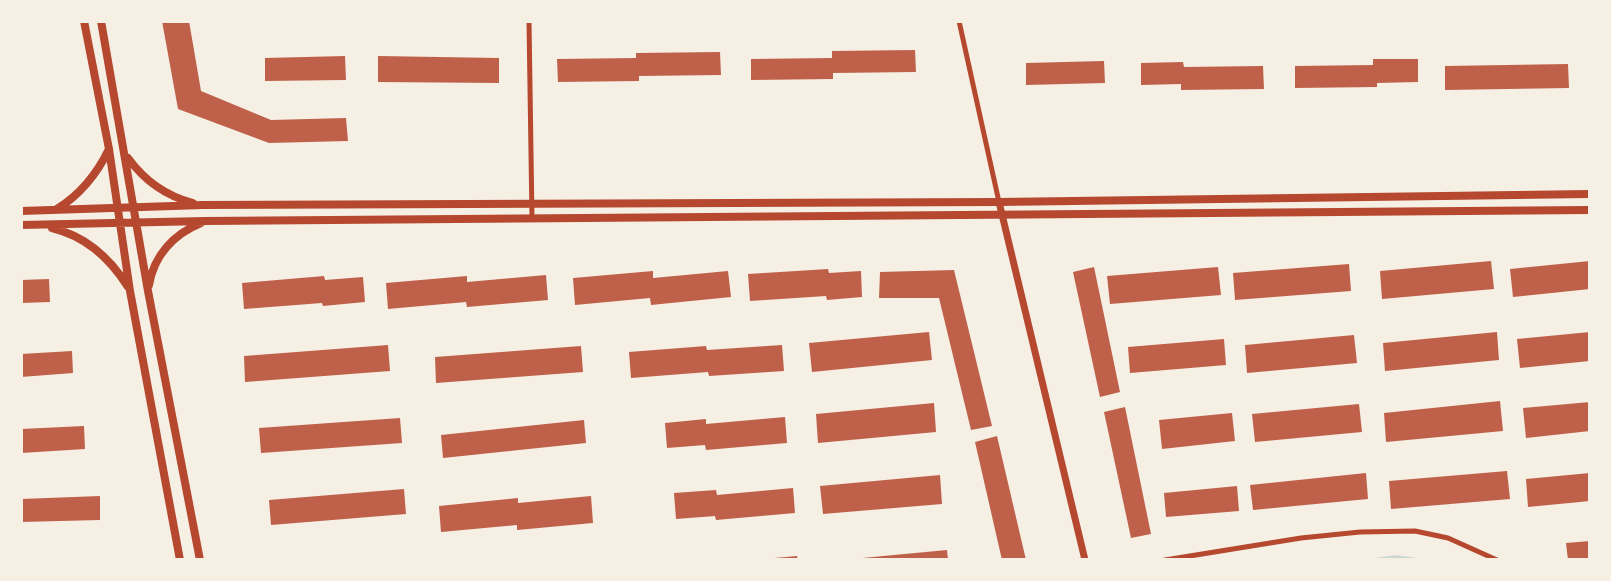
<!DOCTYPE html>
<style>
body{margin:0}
#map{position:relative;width:1611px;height:581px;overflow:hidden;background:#f6efe4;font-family:"Libre Baskerville",serif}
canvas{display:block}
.frame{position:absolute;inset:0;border:23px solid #f6efe4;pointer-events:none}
</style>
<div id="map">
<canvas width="1611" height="581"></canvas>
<div class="frame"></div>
</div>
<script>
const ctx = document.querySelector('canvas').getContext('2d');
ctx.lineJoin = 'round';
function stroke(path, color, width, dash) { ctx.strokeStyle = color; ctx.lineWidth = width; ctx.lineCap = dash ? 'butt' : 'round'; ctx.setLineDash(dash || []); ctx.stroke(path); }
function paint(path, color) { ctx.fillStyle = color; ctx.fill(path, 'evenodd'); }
stroke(new Path2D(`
 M1373,560L1395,557L1419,560`), '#c9d6d2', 3.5);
paint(new Path2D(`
 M162,21H189L201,91L271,120L346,118L348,141L269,143L178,109Z
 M915,50L916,72L833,73V79L751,80V59L832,58V51Z
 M720,52L721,75L639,76V81L558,82L557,59L636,58V53Z
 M345,56L346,80L265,81V58Z
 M378,56L499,58V83L378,82Z
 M1373,59H1418V82L1377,83V87L1295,88V66L1373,65Z
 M1104,61L1105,83L1026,85V63Z
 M1183,62L1184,67L1263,66L1264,89L1181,90V84L1141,85V63Z
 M1568,64L1569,88L1445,90V66Z
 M1491,261L1494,289L1382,299L1380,271Z
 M1590,261V289L1513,297L1510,269Z
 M1349,264L1351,291L1235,300L1233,273Z
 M1094,267L1120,392L1100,397L1073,272Z
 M1218,267L1221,295L1110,304L1107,276Z
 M828,269L829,273L861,271L862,297L827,300L826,296L750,301L748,274Z
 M954,270L992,426L971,430L939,298H879L880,272Z
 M653,271V278L728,271L731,297L651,305L650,298L575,305L573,278Z
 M546,275L548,300L467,307L466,302L388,309L386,283L467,276V282Z
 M324,276L325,280L363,277L365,302L323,306L322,303L244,309L242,283Z
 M49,279L50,302L21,303V280Z
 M929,332L932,360L812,372L809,343Z
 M1497,332L1499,360L1385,371L1383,343Z
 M1590,332V361L1520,368L1517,339Z
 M1354,335L1357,363L1247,373L1245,345Z
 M1224,339L1226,365L1130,373L1128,347Z
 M388,345L390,371L245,382L244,356Z
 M782,345L784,371L709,376L708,372L631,378L629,352L706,346L707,350Z
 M581,346L583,372L436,383L435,357Z
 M72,351L73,373L21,377V354Z
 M1500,401L1503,431L1386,442L1384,413Z
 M1590,402V431L1526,438L1523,408Z
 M934,403L936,432L818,443L816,414Z
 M1359,404L1362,432L1255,442L1252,414Z
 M1125,407L1151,534L1131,538L1104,412Z
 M1232,413L1235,441L1162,449L1159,420Z
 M785,417L787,443L706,450L705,445L667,448L665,423L706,419V424Z
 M400,418L402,443L261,453L259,428Z
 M584,420L586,443L443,458L441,435Z
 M84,426L85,449L21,453V429Z
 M997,436L1026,560H1002L975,442Z
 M1507,471L1510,499L1391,509L1389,481Z
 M1366,473L1368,499L1253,510L1250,485Z
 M1590,473V501L1528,507L1526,479Z
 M940,475L942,504L823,514L820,486Z
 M1237,486L1239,511L1166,517L1164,493Z
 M793,488L795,513L716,520L715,516L676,519L674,493L716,490L717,495Z
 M404,489L406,514L271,525L269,500Z
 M100,496V520L21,522V499Z
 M591,496L593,523L517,530V525L441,532L439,506L518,498V503Z
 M1590,541V560H1568L1566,543Z
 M947,550L948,560H862V558Z
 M797,556L798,560H775L774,558Z`), '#bf614a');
stroke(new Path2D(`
 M529,21L532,219
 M959,21L999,202
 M1165,560L1301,538L1360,532L1415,531L1448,538L1497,560`), '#b5482f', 5);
stroke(new Path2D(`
 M999,202L1085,560`), '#b5482f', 7);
stroke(new Path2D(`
 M84,21L109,149L130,291L180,560
 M101,21L148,291L200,560
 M128,158C144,180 166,196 193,203
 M57,209C81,194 97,174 109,149
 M21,211L203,205L999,202L1590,194
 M21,225L205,221L1590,210
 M52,228C85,236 110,258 128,287
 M149,285C154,255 174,234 201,223`), '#b5482f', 8);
</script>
